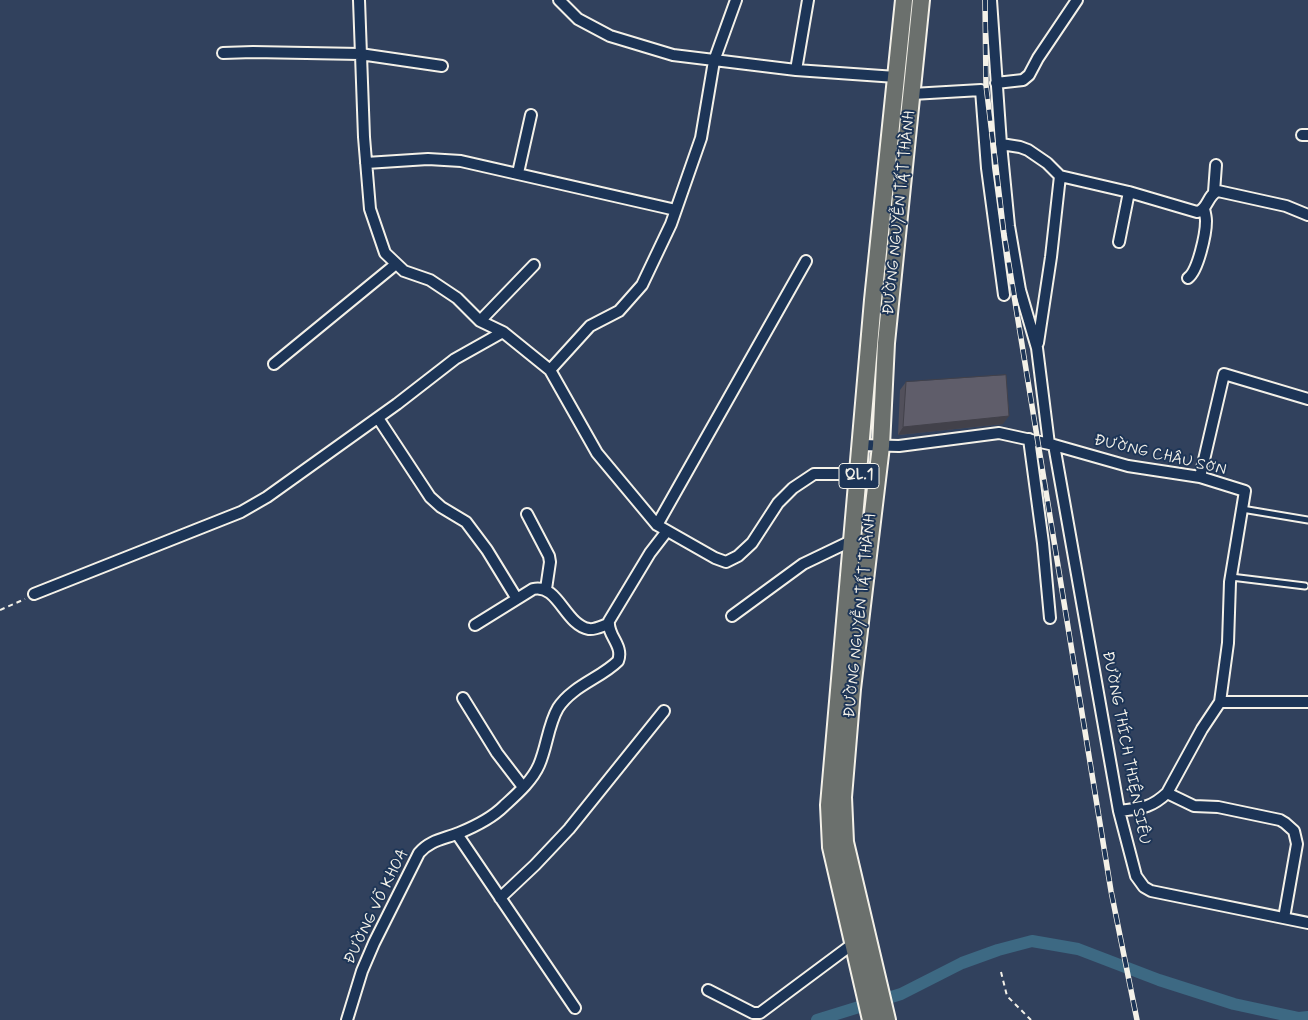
<!DOCTYPE html>
<meta charset="utf-8">
<style>
body{margin:0}
canvas{display:block;background:#31415d}
</style>
<canvas width="1308" height="1020"></canvas>
<script>
const ctx = document.querySelector('canvas').getContext('2d');
ctx.lineJoin = 'round';
function stroke(path, color, width, dash) { ctx.strokeStyle = color; ctx.lineWidth = width; ctx.lineCap = dash ? 'butt' : 'round'; ctx.setLineDash(dash || []); ctx.stroke(path); }
function paint(path, color) { ctx.fillStyle = color; ctx.fill(path, 'evenodd'); }
function label(font, color, halo, rows, align = 'center') {
  ctx.font = font + ' Mynerve,sans-serif'; ctx.lineWidth = 4; ctx.setLineDash([]); ctx.textBaseline = 'middle'; ctx.strokeStyle = halo; ctx.fillStyle = color; for (const [text, x, y, turn = 0] of rows) {
    ctx.save(); ctx.translate(x, y); ctx.rotate((+turn || 0) * Math.PI / 180); ctx.textAlign = isNaN(turn) ? turn : align; if (halo) ctx.strokeText(text, 0, 0); ctx.fillText(text, 0, 0); ctx.restore();
  }
}
stroke(new Path2D(`
 M817,1020L901,994L962,963L998,950L1032,941L1078,949L1159,980L1234,1004L1299,1018L1308,1017`), '#3d6983', 12);
const service = new Path2D(`
 M1242,509L1308,520
 M1231,577L1305,586`);
const minor = new Path2D(`
 M359,0L364,137L370,209L385,253L404,271L430,280L457,298L480,321L503,332L550,370L597,453L657,525L715,558L726,562L738,556L752,543L778,503L793,488L814,474H859
 M559,0L578,19L610,36L673,55L796,70L896,77
 M991,0L1001,144L1009,226L1020,290L1037,348L1049,444
 M223,53L253,52L360,54L442,66
 M796,70L808,0
 M996,83L1023,80L1029,75L1038,58L1077,0
 M912,94L981,90L987,168L1004,295
 M1302,135H1308
 M1001,144L1020,147L1028,150L1047,163L1060,176L1129,192L1197,212C1208,210 1207,195 1218,191L1286,206L1308,215
 M366,163L428,159L461,161L676,210
 M518,173L531,115
 M1214,192L1216,165
 M1119,242L1129,192
 M1188,278C1198,271 1206,234 1206,221C1206,217 1205,213 1204,209
 M480,321L534,265
 M1038,343L1051,257L1060,176
 M274,364L396,264
 M550,370L590,326L619,311L642,285L671,224L701,138L714,61L736,0
 M378,418L430,497L441,507L466,522L487,550L517,599
 M1029,439L1043,543L1050,618
 M861,445L899,446L999,433L1054,445L1128,466L1200,477L1245,491L1230,582L1228,643L1220,702H1308
 M1054,445L1119,811L1136,876L1144,887L1151,891L1308,923
 M1200,477L1224,374L1308,399
 M527,514L549,556L550,562L546,589
 M657,525L806,261
 M34,594L241,512L267,497L397,404L455,359L503,332
 M732,616L803,564L853,540
 M475,625L533,589C558,583 565,625 589,629C595,630 602,626 608,624
 M463,698L497,753L523,787
 M1167,793L1194,806L1218,807L1280,820L1285,823L1294,831L1297,844L1284,918
 M1119,811C1140,808 1150,809 1167,793L1202,729L1220,702
 M457,834L575,1008
 M500,898L535,865L569,829L664,711
 M708,990L753,1013H760L854,943
 M347,1020L362,971L374,943L419,853C430,840 444,839 459,833C476,826 492,818 504,806C517,794 532,781 539,765C547,747 548,725 558,708C572,686 601,678 618,661C624,645 607,636 609,621L650,553L667,531`);
const primary = new Path2D(`
 M871,1020L831,847L829,805L873,300L904,0
 M887,1020L845,842L843,797L852,689L881,446L886,343L921,0`);
stroke(service, '#f4f1e8', 9);
stroke(minor, '#f4f1e8', 14);
stroke(primary, '#f4f1e8', 20);
stroke(new Path2D(`
 M0,610L25,599
 M1001,972L1007,996L1031,1020`), '#f4f1e8', 2, [5, 4]);
stroke(service, '#1d3557', 5);
stroke(minor, '#1d3557', 10);
stroke(primary, '#6b706d', 16);
const rail = new Path2D(`
 M985,0L986,85L1004,234L1111,891L1137,1020`);
stroke(rail, '#f4f1e8', 5.5);
stroke(rail, '#1d3557', 4, [11]);
paint(new Path2D(`
 M906,382L1003,424L898,435L900,390Z`), '#52505b');
paint(new Path2D(`
 M1009,416L1003,424L898,435L903,427Z`), '#42414a');
const building = new Path2D(`
 M1006,375L1009,416L903,427L906,382Z`);
paint(building, '#5f5d6a');
stroke(building, '#42414a', 1);
for (const [x, y, w] of [
 [859,476,40]
]) { const box = new Path2D(); box.roundRect(x - w / 2, y - 12.5, w, 25, 4); ctx.fillStyle = '#1d3557'; ctx.fill(box); stroke(box, '#f4f1e8', 1); }
label('bold 15px', '#f4f1e8', null, [
 ["QL.1",859,476]
]);
label('16px', '#f4f1e8', '#1d3557', [
 ["ĐƯỜNG NGUYỄN TẤT THÀNH",900,213,-84],
 ["ĐƯỜNG CHÂU SƠN",1160,456,13],
 ["ĐƯỜNG NGUYỄN TẤT THÀNH",861,616,-84],
 ["ĐƯỜNG THÍCH THIỆN SIÊU",1125,748,79],
 ["ĐƯỜNG VÕ KHOA",377,907,-64]
]);
</script>
